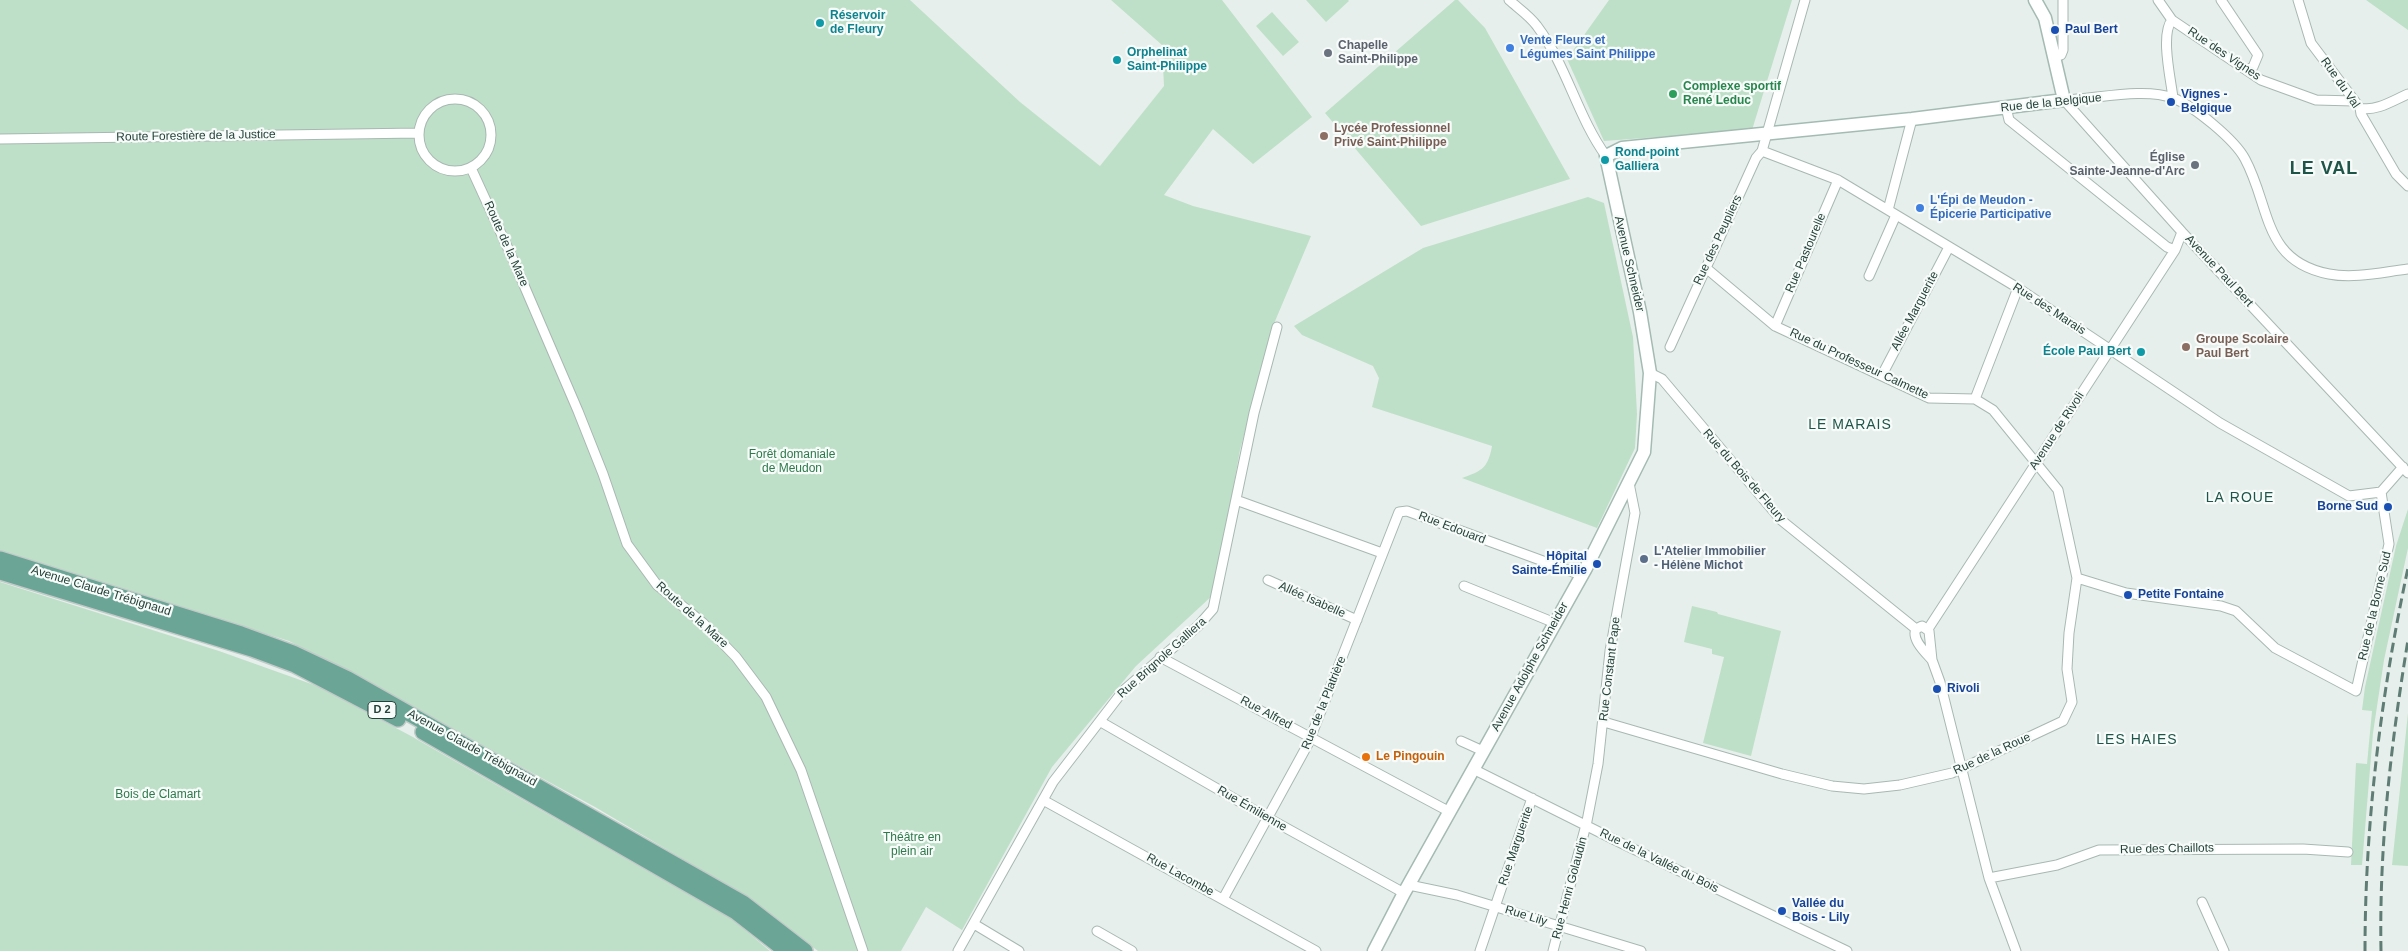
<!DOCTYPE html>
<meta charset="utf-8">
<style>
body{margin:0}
canvas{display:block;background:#e6efeb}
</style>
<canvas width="2408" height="951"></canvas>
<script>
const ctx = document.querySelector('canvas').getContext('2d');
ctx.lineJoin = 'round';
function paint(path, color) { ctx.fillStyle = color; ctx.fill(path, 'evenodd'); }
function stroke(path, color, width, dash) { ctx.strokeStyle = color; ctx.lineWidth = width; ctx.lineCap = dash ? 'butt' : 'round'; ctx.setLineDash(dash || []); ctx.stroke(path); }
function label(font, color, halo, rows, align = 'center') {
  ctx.font = font + ' Helvetica,sans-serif'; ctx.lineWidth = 4.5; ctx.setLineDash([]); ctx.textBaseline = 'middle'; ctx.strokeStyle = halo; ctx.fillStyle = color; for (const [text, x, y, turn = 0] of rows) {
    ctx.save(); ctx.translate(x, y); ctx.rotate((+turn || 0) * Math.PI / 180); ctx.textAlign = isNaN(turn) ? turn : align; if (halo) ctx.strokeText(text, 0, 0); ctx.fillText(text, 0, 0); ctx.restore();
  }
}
paint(new Path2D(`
 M0,0H910L1020,102L1100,166L1164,86L1162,45L1111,0H1222L1312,117L1253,164L1213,129L1164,195L1193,206L1311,236L1273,326L1240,450L1214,594L1136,666L1052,767L962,930L926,907L901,951H818L747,897L595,807L289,641L0,551Z
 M1306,0H1348L1349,1L1326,22Z
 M1455,0H1458L1485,28L1570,179L1421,226L1325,113Z
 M1609,0H1792L1752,130L1604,141L1567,59Z
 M2366,0H2408V30Z
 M1272,12L1299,42L1283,56L1256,26Z
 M1588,197L1604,203L1633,337L1637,414L1635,448L1597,528L1462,478C1482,471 1488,468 1492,446L1372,407L1379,378L1373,366L1302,335L1294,326L1423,248Z
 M2408,509V548L2384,660L2373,733L2362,865H2351L2356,763L2367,764L2372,711L2362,710L2365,687L2396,546Z
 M0,582L219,651L317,686L411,736L733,920L770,951H0Z
 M1692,606L1717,612L1718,614L1781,631L1751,756L1703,743L1724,657L1712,654V649L1684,642Z
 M2408,713V866L2392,865Z`), '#bfe0c8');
const street = new Path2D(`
 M1509,0C1518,8 1530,16 1537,26C1567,66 1577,116 1606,156
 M2158,0L2172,20
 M2221,0L2258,55L2253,67L2247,70
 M2298,0L2311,43L2360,108L2361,114L2396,174L2408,186
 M2054,57L2061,55L2063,50V0
 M2173,98C2171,80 2160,34 2172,20L2261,80L2316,100L2354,101
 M419 135a36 36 0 1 1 72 0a36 36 0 1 1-72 0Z
 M2064,100L2182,232L2408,473
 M2064,100C2096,99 2144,87 2173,98C2194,106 2235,140 2245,159C2271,207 2262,261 2329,274C2354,279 2383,272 2408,269
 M2006,107L2009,120L2167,247L2175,250
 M2360,108C2376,112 2394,100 2408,94
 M0,139L419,133
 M1762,151L1838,180L2018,288L2220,423L2349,496L2381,492L2403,467
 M471,168L511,255L578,411L603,474L627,544L657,585L703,623L736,657L766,697L801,770L863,951
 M1888,210L1912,119
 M1706,268L1775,326L1929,398L1975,399L1993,410L2058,490L2077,578L2126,593L2221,606L2236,611L2275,648L2356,691L2389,544L2381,492
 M1869,276L1896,215
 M1775,326L1838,180
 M1670,347L1756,158L1762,151L1805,0
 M1650,373L1662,379L1781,520L1916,629
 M1882,375L1949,247
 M1975,399L2018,288
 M1236,500L1382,553
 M1268,580L1357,620
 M1464,586L1555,623
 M1916,629L1922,626L1929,631L1932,660L1940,682L1989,878L2016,951
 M1916,629C1911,639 1925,652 1932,660
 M1928,629L2175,250L2182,232
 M1160,657L1450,812
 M1101,722L1268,818L1404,893
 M1604,722L1782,774L1832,786L1864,789L1900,785L1952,773L2063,721L2072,702L2067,669L2069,633L2077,578
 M1461,741L1483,751
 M1473,769L1623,844L1847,951
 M1043,800L1316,951
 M1989,878L2057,865L2099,850L2303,849L2348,852
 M1409,885L1457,895L1641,951
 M1223,899L1308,744L1399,512L1407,511L1581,575
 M2202,902L2224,951
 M974,924L1019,951
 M1097,931L1132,951
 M958,951L1053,782L1123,691L1198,626L1213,609L1254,413L1277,327
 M1480,951L1532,798
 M1553,951L1587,821L1598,764L1610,651L1635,513L1629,483`);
const secondary = new Path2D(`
 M1374,951L1404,893L1586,568L1644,452L1650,373L1640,312L1606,156L1622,148L1912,119L2064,100L2045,18L2035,0`);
const primary = new Path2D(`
 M0,559L241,634L293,653L348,679L743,903L805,951
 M0,572L252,649L295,665L398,719
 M423,732L736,912L786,951`);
stroke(street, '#a8b8b2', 11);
stroke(secondary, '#a4bbb3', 15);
stroke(primary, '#c2cac8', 18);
stroke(street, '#fff', 9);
stroke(secondary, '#fff', 12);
stroke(primary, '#6aa596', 15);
stroke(new Path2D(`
 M2365,951C2365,822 2381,694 2408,568
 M2381,951C2379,847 2391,743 2408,640`), '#5f7d75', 3, [10, 5]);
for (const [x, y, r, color] of [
 [820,23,5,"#0f9aa8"],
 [2055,30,5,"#1a4fb4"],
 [1510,48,5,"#3f7fe0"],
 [1328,53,5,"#6b7280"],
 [1117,60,5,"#0f9aa8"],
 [1673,94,5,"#2e9e5b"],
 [2171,102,5,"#1a4fb4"],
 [1324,136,5,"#8d6e63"],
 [1605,160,5,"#0f9aa8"],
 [2195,165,5,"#6b7280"],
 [1920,208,5,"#3f7fe0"],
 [2186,347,5,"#8d6e63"],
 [2141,352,5,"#0f9aa8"],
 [2388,507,5,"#1a4fb4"],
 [1644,559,5,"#5c6f8a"],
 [1597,564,5,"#1a4fb4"],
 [2128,595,5,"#1a4fb4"],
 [1937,689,5,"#1a4fb4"],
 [1366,757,5,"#e8710a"],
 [1782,911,5,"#1a4fb4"]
]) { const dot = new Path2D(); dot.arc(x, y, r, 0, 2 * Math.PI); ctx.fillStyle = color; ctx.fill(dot); stroke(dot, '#f7fbf9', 2); }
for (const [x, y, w] of [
 [382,710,28]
]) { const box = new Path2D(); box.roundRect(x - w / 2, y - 8.5, w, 17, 4); ctx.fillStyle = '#f7fbf9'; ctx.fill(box); stroke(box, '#24423a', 1); }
label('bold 11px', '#24423a', null, [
 ["D 2",382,710]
]);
label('bold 12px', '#0d838f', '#f7fbf9', [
 ["Réservoir",830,16],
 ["de Fleury",830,30],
 ["Orphelinat",1127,53],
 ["Saint-Philippe",1127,67],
 ["Rond-point",1615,153],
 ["Galliera",1615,167],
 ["École Paul Bert",2131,352,"right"]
], 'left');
label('bold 12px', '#164399', '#f7fbf9', [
 ["Paul Bert",2065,30],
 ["Vignes -",2181,95],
 ["Belgique",2181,109],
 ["Borne Sud",2378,507,"right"],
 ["Hôpital",1587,557,"right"],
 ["Sainte-Émilie",1587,571,"right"],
 ["Petite Fontaine",2138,595],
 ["Rivoli",1947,689],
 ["Vallée du",1792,904],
 ["Bois - Lily",1792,918]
], 'left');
label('bold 12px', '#366cbe', '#f7fbf9', [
 ["Vente Fleurs et",1520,41],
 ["Légumes Saint Philippe",1520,55],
 ["L'Épi de Meudon -",1930,201],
 ["Épicerie Participative",1930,215]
], 'left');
label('bold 12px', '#5b616d', '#f7fbf9', [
 ["Chapelle",1338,46],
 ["Saint-Philippe",1338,60],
 ["Église",2185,158,"right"],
 ["Sainte-Jeanne-d'Arc",2185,172,"right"]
], 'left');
label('12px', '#24423a', '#f7fbf9', [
 ["Rue des Vignes",2224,54,34],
 ["Rue du Val",2340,83,55],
 ["Rue de la Belgique",2051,103,-6],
 ["Route Forestière de la Justice",196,136,-1],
 ["Rue des Peupliers",1718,240,-65],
 ["Route de la Mare",506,244,66],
 ["Rue Pastourelle",1806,253,-67],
 ["Avenue Schneider",1629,264,77],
 ["Avenue Paul Bert",2219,271,47],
 ["Rue des Marais",2049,309,33],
 ["Allée Marguerite",1915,311,-62],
 ["Rue du Professeur Calmette",1859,364,25],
 ["Avenue de Rivoli",2057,431,-57],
 ["Rue du Bois de Fleury",1744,476,49],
 ["Rue Edouard",1452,528,21],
 ["Avenue Claude Trébignaud",101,591,17],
 ["Allée Isabelle",1312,600,24],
 ["Rue de la Borne Sud",2375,606,-77],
 ["Route de la Mare",692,615,42],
 ["Rue Brignole Galliera",1162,658,-42],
 ["Avenue Adolphe Schneider",1530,667,-61],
 ["Rue Constant Pape",1610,669,-83],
 ["Rue de la Platrière",1324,703,-68],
 ["Rue Alfred",1266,713,28],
 ["Avenue Claude Trébignaud",472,748,29],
 ["Rue de la Roue",1992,754,-25],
 ["Rue Émilienne",1252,809,30],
 ["Rue Marguerite",1516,846,-71],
 ["Rue des Chaillots",2167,849,-1],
 ["Rue de la Vallée du Bois",1659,861,26],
 ["Rue Lacombe",1180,875,29],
 ["Rue Henri Golaudin",1570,888,-75],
 ["Rue Lily",1526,916,17]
]);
label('bold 12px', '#27864d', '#f7fbf9', [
 ["Complexe sportif",1683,87],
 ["René Leduc",1683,101]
], 'left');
label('bold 12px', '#785e54', '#f7fbf9', [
 ["Lycée Professionnel",1334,129],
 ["Privé Saint-Philippe",1334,143],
 ["Groupe Scolaire",2196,340],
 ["Paul Bert",2196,354]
], 'left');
label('12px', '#2d7a4b', '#f7fbf9', [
 ["Forêt domaniale",792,455],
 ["de Meudon",792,469],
 ["Bois de Clamart",158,795],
 ["Théâtre en",912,838],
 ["plein air",912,852]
]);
label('bold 12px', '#4e5e75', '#f7fbf9', [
 ["L'Atelier Immobilier",1654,552],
 ["- Hélène Michot",1654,566]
], 'left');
label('bold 12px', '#c56008', '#f7fbf9', [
 ["Le Pingouin",1376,757]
], 'left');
ctx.letterSpacing = '1px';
label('14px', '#1f5548', '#f7fbf9', [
 ["LE MARAIS",1850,425],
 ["LA ROUE",2240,498],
 ["LES HAIES",2137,740]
]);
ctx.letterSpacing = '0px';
ctx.letterSpacing = '1px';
label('bold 18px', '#1f5548', '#f7fbf9', [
 ["LE VAL",2324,169]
]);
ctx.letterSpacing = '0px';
</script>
